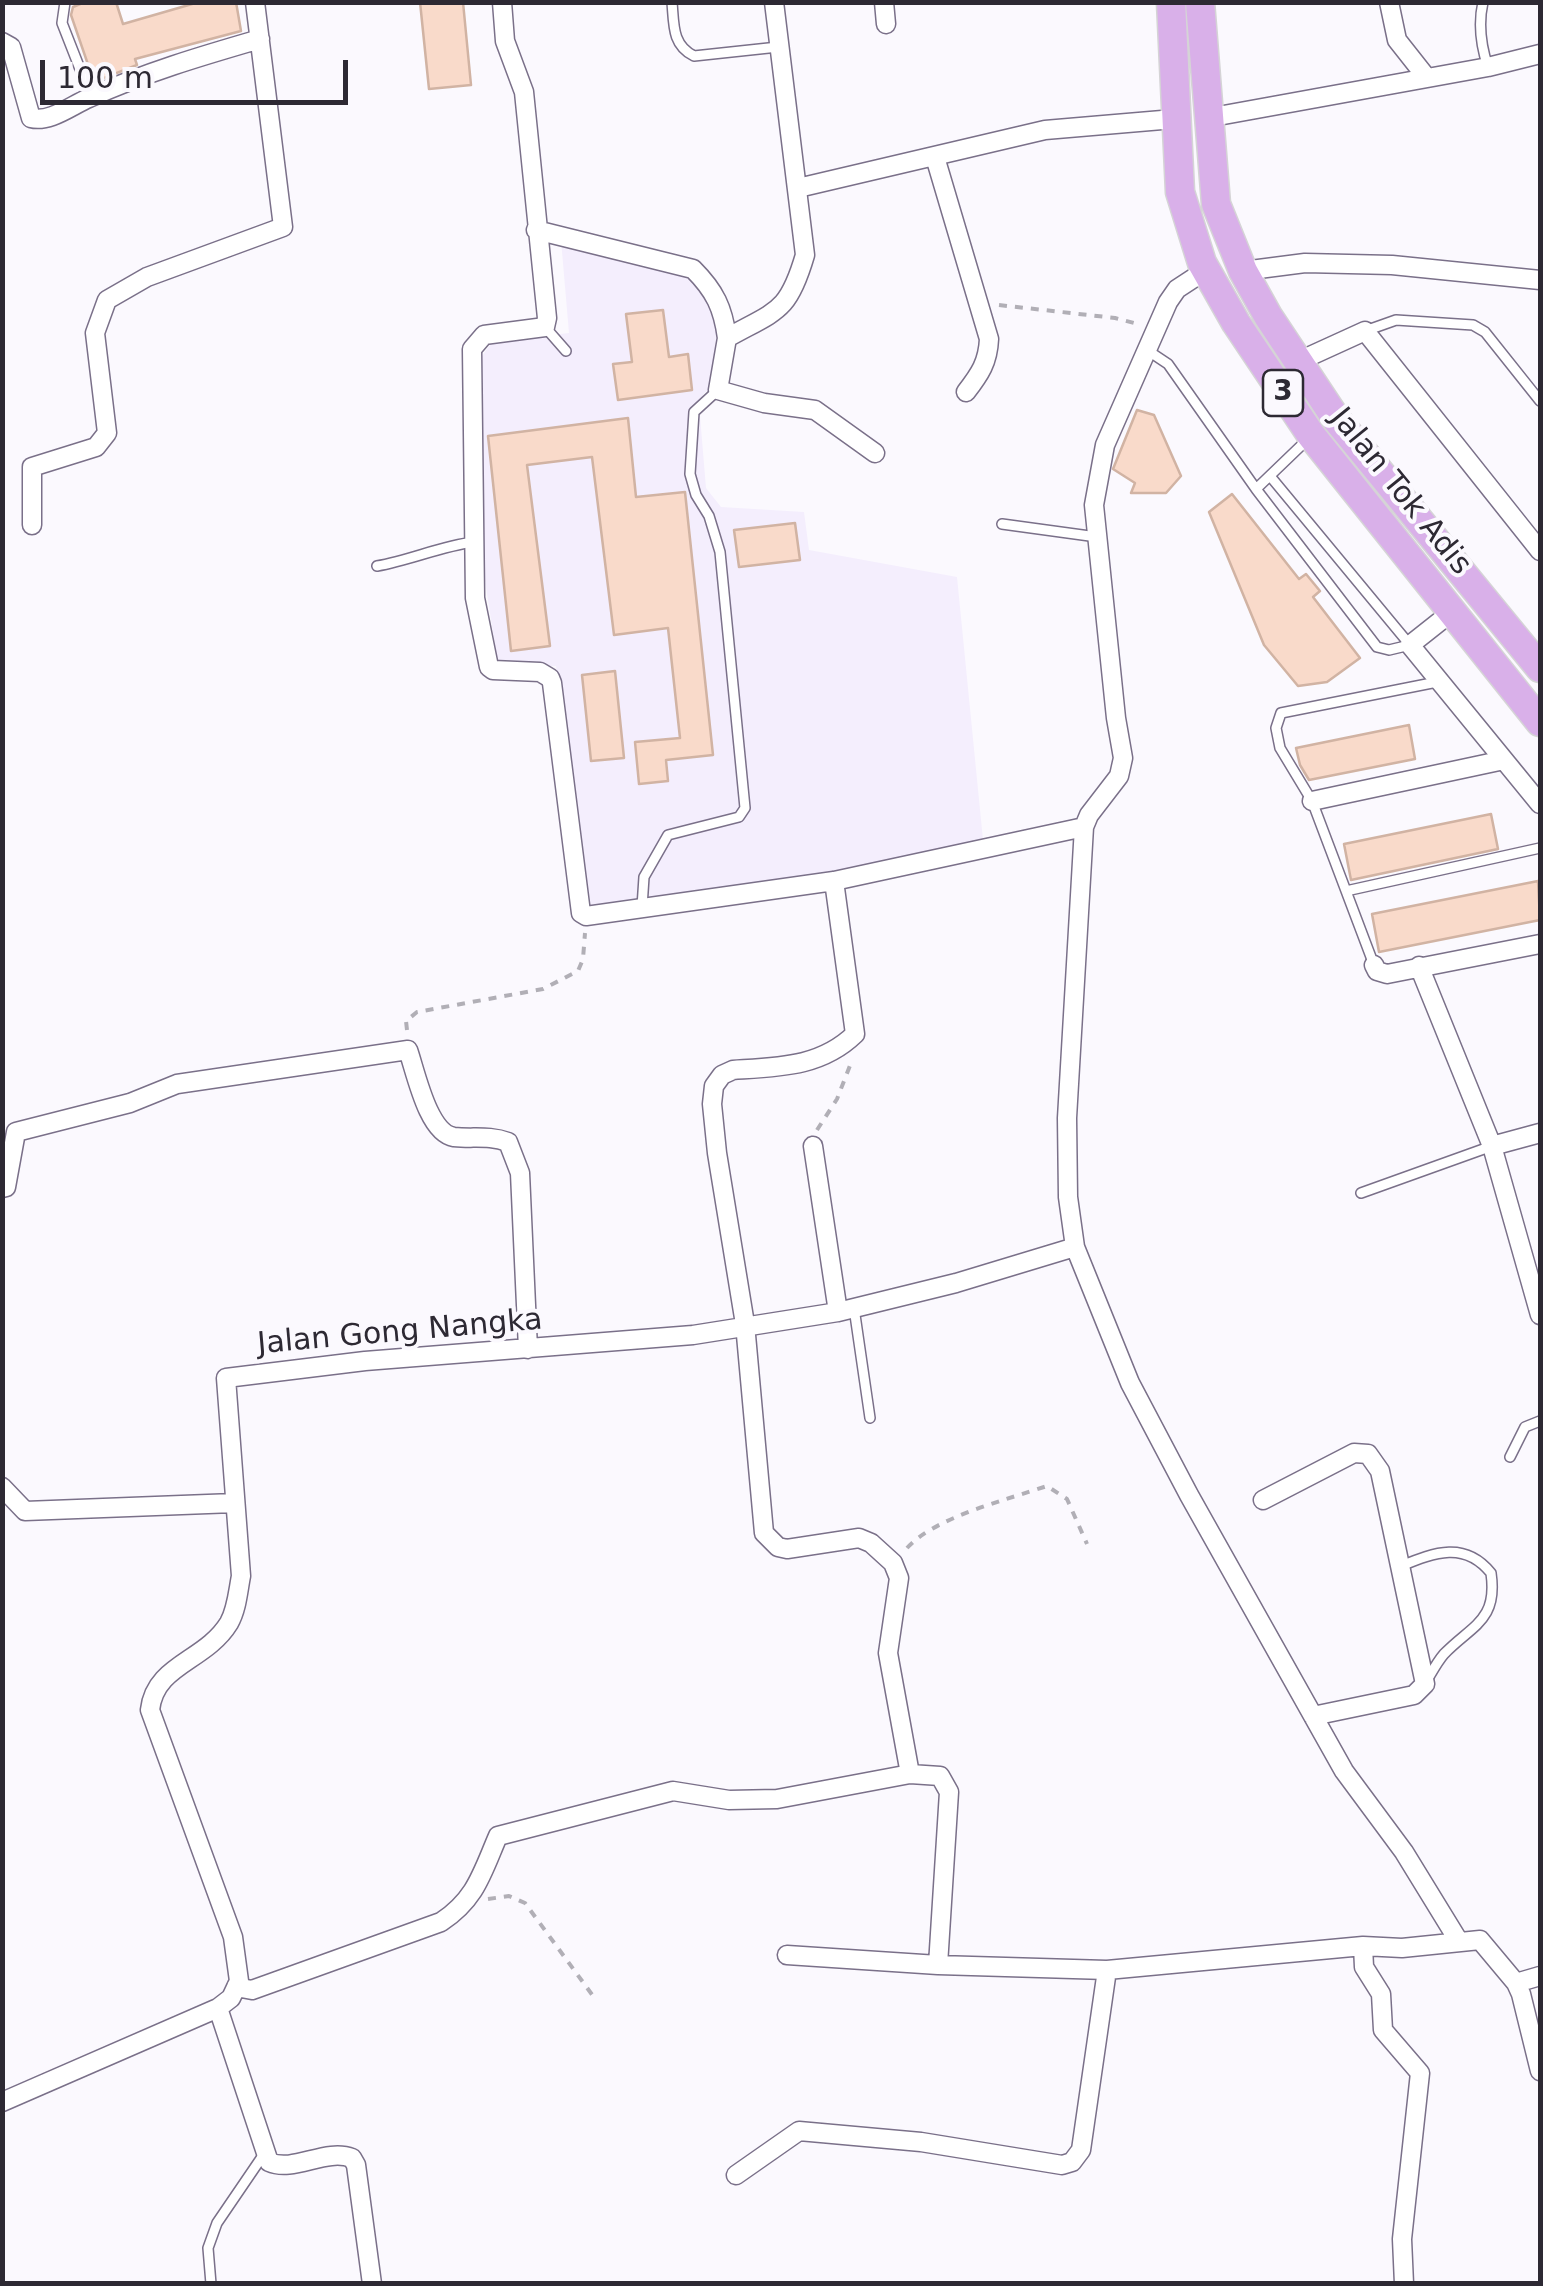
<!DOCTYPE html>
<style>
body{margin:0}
#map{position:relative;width:1543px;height:2286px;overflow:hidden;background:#fbf9fe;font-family:"DejaVu Sans",sans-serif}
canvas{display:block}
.frame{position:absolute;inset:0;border:5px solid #2d2933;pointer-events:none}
.scale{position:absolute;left:40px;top:60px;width:308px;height:45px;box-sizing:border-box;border:5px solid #2d2933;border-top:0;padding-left:12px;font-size:30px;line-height:35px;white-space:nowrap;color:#2d2933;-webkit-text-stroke:8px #fbf9fe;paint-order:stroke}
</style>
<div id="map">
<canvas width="1543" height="2286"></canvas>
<div class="frame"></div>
<div class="scale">100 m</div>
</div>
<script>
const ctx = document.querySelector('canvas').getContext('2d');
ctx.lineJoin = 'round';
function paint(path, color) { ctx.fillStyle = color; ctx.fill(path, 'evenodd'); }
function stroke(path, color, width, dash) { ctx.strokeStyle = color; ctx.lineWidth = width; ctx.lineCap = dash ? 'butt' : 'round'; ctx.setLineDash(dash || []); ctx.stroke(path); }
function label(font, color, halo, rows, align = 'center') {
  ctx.font = font + ' "DejaVu Sans",sans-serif'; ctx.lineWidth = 8; ctx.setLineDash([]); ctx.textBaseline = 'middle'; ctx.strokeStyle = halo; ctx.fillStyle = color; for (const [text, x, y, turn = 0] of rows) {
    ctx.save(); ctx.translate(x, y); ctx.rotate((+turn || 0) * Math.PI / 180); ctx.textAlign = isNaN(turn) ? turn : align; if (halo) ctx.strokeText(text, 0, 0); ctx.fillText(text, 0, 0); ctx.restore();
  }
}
paint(new Path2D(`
 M561,240L694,275L718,300L713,387L704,393L699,404L706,488L721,507L804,512L809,550L957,577L983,840L834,873L586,911L556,666H498L483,567L482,356L492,342L569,333Z`), '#f4eefd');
const building = new Path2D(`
 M85,2H116L123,24L199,2H236L241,31L135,59L137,65L94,82L71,15L73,7Z
 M420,2H463L471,85L429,89Z
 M663,310L669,357L688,354L692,390L618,400L613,364L632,362L626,314Z
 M1137,410L1154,415L1181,476L1166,493H1131L1135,483L1113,469Z
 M628,418L636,497L685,492L713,755L666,760L668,781L639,784L635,742L680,738L668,628L614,635L592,457L527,465L550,646L511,651L488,436Z
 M1232,494L1299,579L1306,574L1320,591L1313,597L1360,658L1327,682L1298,686L1264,645L1209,512Z
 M795,523L800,560L739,567L734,530Z
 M615,671L624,758L591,761L582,675Z
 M1409,725L1415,759L1309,780L1300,765L1296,748Z
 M1491,814L1498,849L1351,880L1344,844Z
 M1538,881L1540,920L1379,952L1372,914Z`);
paint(building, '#f9daca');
stroke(building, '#d1b3a3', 2.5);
const service = new Path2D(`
 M65,2L62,23L91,97
 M672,2C674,25 672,45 694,56L778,47
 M1483,2C1478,24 1481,46 1488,67
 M545,327L566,351
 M1365,331L1396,320L1473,325L1485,332L1540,401
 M1147,350L1168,364L1256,489L1377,647L1389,650L1410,645L1270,476
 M1256,489L1308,439
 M1002,524L1097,537
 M377,566C411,560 441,546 474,542
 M1346,891L1540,848
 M642,907L644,877L668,835L739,817L745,808L720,552L709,516L696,495L690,474L694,412L718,390
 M1374,965L1312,801L1280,748L1276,728L1281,713L1437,682
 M1361,1193L1492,1146
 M854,1308L870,1418
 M1510,1457L1525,1427L1540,1421
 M1401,1566C1435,1552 1465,1541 1491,1573C1498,1621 1472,1625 1444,1654C1437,1662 1432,1672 1426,1682
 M211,2284L208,2248L217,2223L264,2154`);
const minor = new Path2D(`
 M502,2L505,41L524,92L547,318L545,327L484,335L472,349L475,598L489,667L493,670L540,672L550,678L552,683L581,913L586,916L834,881L1084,827
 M774,2L805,255C788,313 777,310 727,338L718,390L764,403L815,410L875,453
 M884,2L886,24
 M1389,2L1397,40L1427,78
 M2,42L11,47L31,118C50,123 72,105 89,98C144,73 201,56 260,39
 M1207,118L1488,67L1540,54
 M935,157L989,339C988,362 980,374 966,392
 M798,188L1045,130L1174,119
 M536,230L693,269C715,291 723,308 727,338
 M1206,270L1177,289L1168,302L1105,445L1094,505L1116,718L1123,758L1119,776L1089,815L1084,827L1067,1118L1068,1197L1075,1247L1130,1383L1189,1495L1344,1771L1404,1852L1458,1940
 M1243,271L1305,263L1392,265L1540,280
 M1297,362L1365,331L1540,551
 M32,525V467L96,447L107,433L95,333L107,300L147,277L283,227L255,2
 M1453,611L1410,645L1540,804
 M1312,801L1504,760
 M834,881L855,1034C821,1067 779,1067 733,1070L722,1075L714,1086L712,1104L717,1153L745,1324L764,1533L778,1547L787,1549L859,1538L871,1543L893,1563L899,1578L888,1653L910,1774
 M1374,965L1377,971L1387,974L1540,944
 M1419,966L1492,1146L1540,1315
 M813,1146L838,1312
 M1492,1146L1540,1133
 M2,1188L6,1187L16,1132L130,1103L177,1084L408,1050C416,1073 428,1133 454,1137C473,1139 489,1135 508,1142L520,1173L528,1349
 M2,1487L25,1511L234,1503
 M1263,1500L1354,1453L1368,1454L1380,1471L1425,1684L1414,1695L1313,1716
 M1363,1946L1364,1967L1381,1994L1383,2030L1420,2073L1402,2239L1404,2284
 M787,1955L938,1965L1107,1970L1363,1946L1402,1948L1480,1940L1516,1983L1521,1994L1540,2071
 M1516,1983L1540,1976
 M236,1987L252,1990L441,1922C476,1899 482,1873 498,1836L673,1791L729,1800L777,1799L910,1774L940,1776L949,1792L938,1965
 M218,2008L269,2162C294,2173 325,2148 352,2158L356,2165L372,2284
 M2,2102L218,2008L231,1998L239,1981L233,1937L150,1710C155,1664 205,1662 229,1623C237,1609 238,1591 241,1576L226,1378L365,1361L693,1335L838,1312L956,1283L1075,1247
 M736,2175L799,2131L921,2142L1062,2165L1072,2162L1081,2150L1107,1970`);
const primary = new Path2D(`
 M1171,2L1180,192L1202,263L1236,323L1311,435L1540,722
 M1200,2L1216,204L1243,271L1268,316L1337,420L1540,668`);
stroke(service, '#7a7089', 12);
stroke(minor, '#7a7089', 21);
stroke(primary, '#d5d4d6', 31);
stroke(new Path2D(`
 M999,305L1115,318L1138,324
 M407,1030L406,1021L417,1012L543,989L578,971L583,959L585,933
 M817,1130L837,1099L851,1063
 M907,1548C935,1517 1006,1500 1047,1486L1067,1499L1087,1544
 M488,1899L509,1896L525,1903L596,2000`), '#b1afb6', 4, [8, 8]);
stroke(service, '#fff', 9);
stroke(minor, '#fff', 18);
stroke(primary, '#d9b0e9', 28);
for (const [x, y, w] of [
 [1283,393,40]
]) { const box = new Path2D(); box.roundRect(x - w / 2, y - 23, w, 46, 8); ctx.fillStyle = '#fbf9fe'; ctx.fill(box); stroke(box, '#2d2933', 2.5); }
label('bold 28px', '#2d2933', null, [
 ["3",1283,393]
]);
label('30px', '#2d2933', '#fbf9fe', [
 ["Jalan Tok Adis",1400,492,51],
 ["Jalan Gong Nangka",400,1333,-5]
]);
</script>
